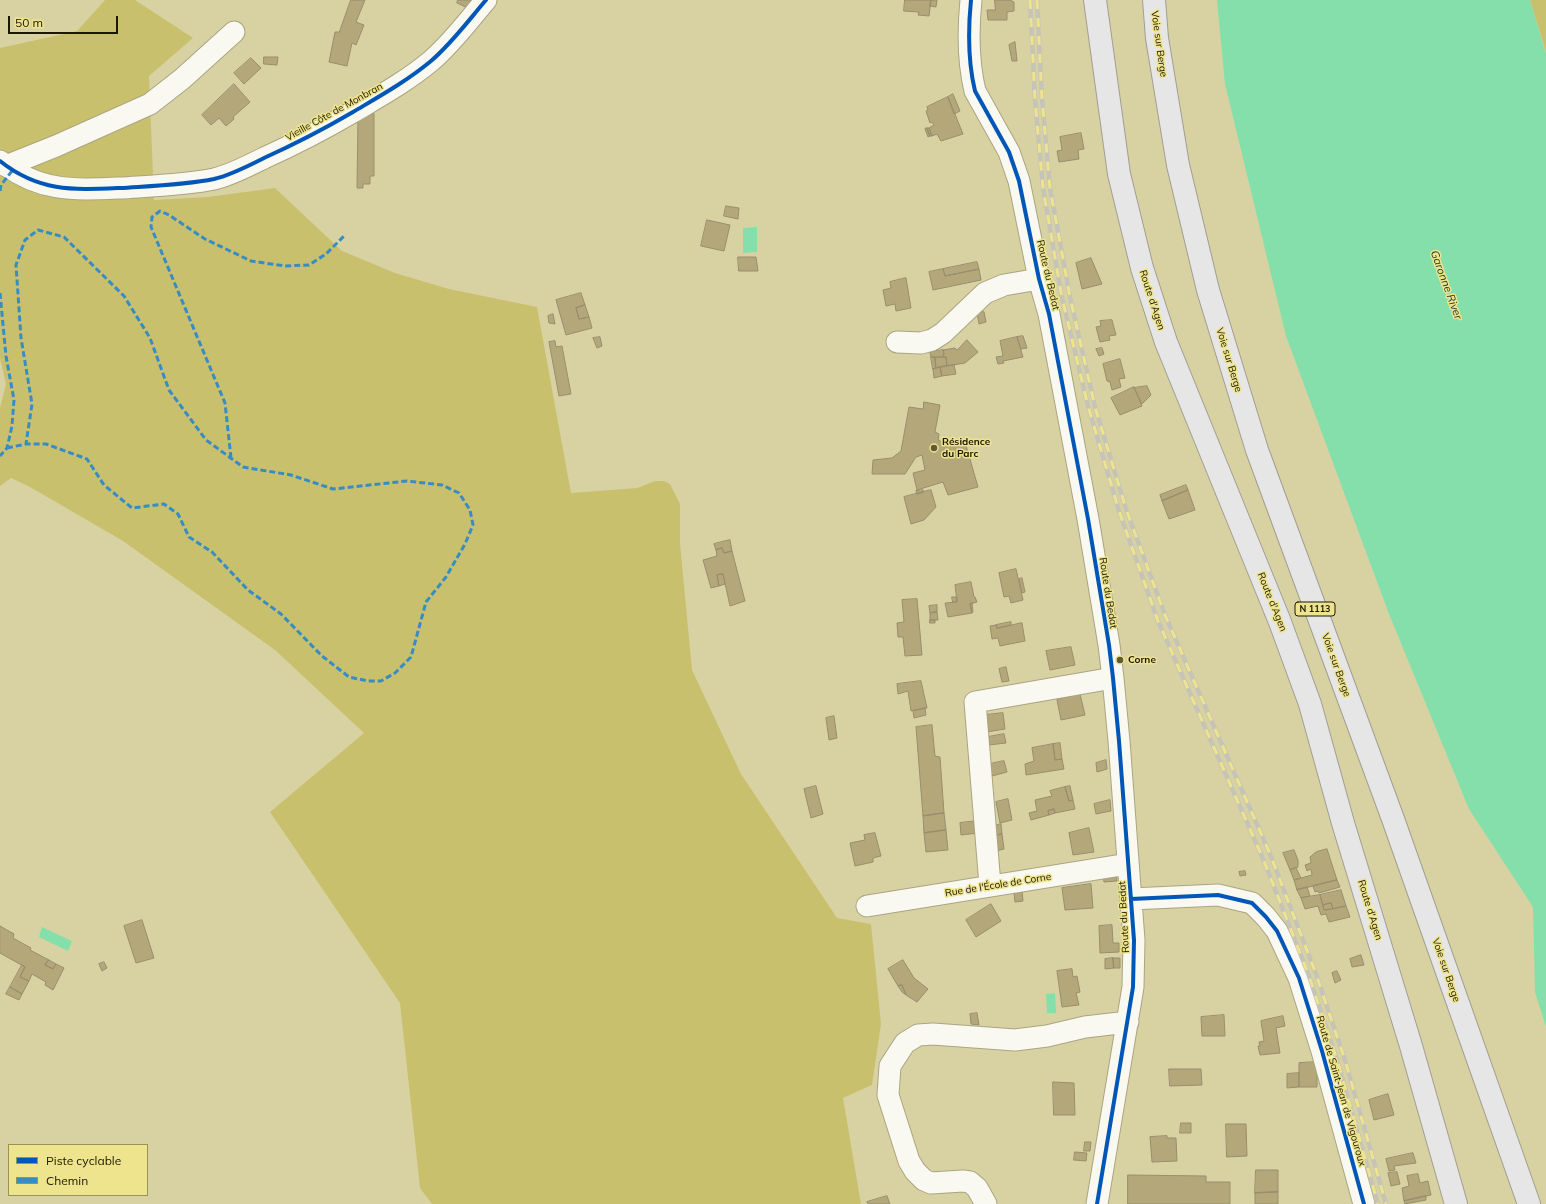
<!DOCTYPE html>
<meta charset="utf-8">
<style>
body{margin:0}
#map{position:relative;width:1546px;height:1204px;overflow:hidden;background:#d8d2a3;font-family:Mulish,sans-serif}
canvas{display:block}
.legend{position:absolute;left:8px;top:1144px;width:140px;height:52px;box-sizing:border-box;background:#eee48d;border:1px solid #9a9255;margin:0;padding:5px 7px;list-style:none;font-size:12px;color:#1c1800}
.legend li{display:flex;align-items:center;gap:8px;height:20px}
.legend b{width:20px;border:1px solid #9a9255}
.scale{position:absolute;left:8px;top:16px;width:110px;height:18px;box-sizing:border-box;border:2px solid #1c1800;border-top:0;padding-left:5px;font-size:12px;line-height:14px;white-space:nowrap;color:#1c1800;-webkit-text-stroke:3px #eee48d;paint-order:stroke}
</style>
<div id="map">
<canvas width="1546" height="1204"></canvas>
<ul class="legend">
<li><b style="height:5px;background:#0057b8"></b>Piste cyclable</li>
<li><b style="height:5px;background:#388cc4"></b>Chemin</li>
</ul>
<div class="scale">50 m</div>
</div>
<script>
const ctx = document.querySelector('canvas').getContext('2d');
ctx.lineJoin = 'round';
function paint(path, color) { ctx.fillStyle = color; ctx.fill(path, 'evenodd'); }
function stroke(path, color, width, dash) { ctx.strokeStyle = color; ctx.lineWidth = width; ctx.lineCap = dash ? 'butt' : 'round'; ctx.setLineDash(dash || []); ctx.stroke(path); }
function label(font, color, halo, rows, align = 'center') {
  ctx.font = font + ' Mulish,sans-serif'; ctx.lineWidth = 3; ctx.setLineDash([]); ctx.textBaseline = 'middle'; ctx.strokeStyle = halo; ctx.fillStyle = color; for (const [text, x, y, turn = 0] of rows) {
    ctx.save(); ctx.translate(x, y); ctx.rotate((+turn || 0) * Math.PI / 180); ctx.textAlign = isNaN(turn) ? turn : align; if (halo) ctx.strokeText(text, 0, 0); ctx.fillText(text, 0, 0); ctx.restore();
  }
}
paint(new Path2D(`
 M105,0H135L193,38L149,76L154,200L208,197L275,188L342,251L395,273L449,289L537,307L571,493L637,488L655,481H664L670,484L680,504V543L692,670L741,774L837,918L871,924L881,1024L872,1085L843,1098L861,1204H432L420,1188L400,1003L270,812L364,733L275,650L123,541L30,487L11,478L0,486V408L6,384L0,358V48L77,31Z
 M1530,0H1546V54L1545,49Z`), '#c9c06e');
paint(new Path2D(`
 M1217,0H1530L1546,54V1027L1535,992L1533,907L1469,809L1389,614L1286,336L1225,84Z
 M757,227V252L743,253V228Z
 M42,927L72,941L68,951L39,937Z
 M1055,993L1056,1013H1047L1046,994Z`), '#84dfaa');
const building = new Path2D(`
 M351,0H365L356,22L364,25L356,45L352,43L347,66L329,62L335,32H339Z
 M458,0H474L470,9L457,3Z
 M905,0H931L929,16L918,15L919,12L904,11Z
 M931,0H937L936,7L930,6Z
 M995,0H1010L1014,2V11L1007,12V20H988L987,10H995Z
 M1015,42L1017,61H1012L1009,45Z
 M264,57H278L277,65L264,64Z
 M251,58L261,68L244,84L234,73Z
 M234,84L250,102L233,117L234,119L226,126L219,118L211,125L202,115Z
 M953,94L960,111L954,114L948,97Z
 M948,97L963,134L941,141L937,134L932,136L929,128L934,125L932,122L930,123L926,111L928,110L927,107Z
 M374,114V176H370V184H363V188H357L358,118Z
 M927,128L930,136L928,137L925,129Z
 M927,128H929L932,136H930Z
 M1081,133L1084,149L1078,150L1079,159L1059,162L1057,151L1062,150L1060,137Z
 M726,206L739,208L738,219L724,216Z
 M707,220L730,225L724,251L701,246Z
 M738,257H756L758,271H739Z
 M1091,258L1102,284L1082,289L1076,263Z
 M977,262L979,269L945,276L943,269Z
 M943,269L945,276L979,269L981,280L933,290L929,272Z
 M906,278L911,308L896,311L895,304L886,306L883,290L891,288L890,282Z
 M581,293L585,305L576,308L579,319L589,317L592,328L566,335L556,300Z
 M585,305L589,317L579,319L576,308Z
 M984,312L986,322L979,324L977,313Z
 M553,314L555,324L549,323L548,316Z
 M1112,320L1116,335L1109,336L1110,340L1100,342L1096,327L1101,326L1100,321Z
 M1023,336L1027,348L1021,349L1017,337Z
 M600,337L602,346L597,348L593,338Z
 M1017,337L1023,357L1003,361L1004,363L998,364L996,357L1003,356L1000,341Z
 M967,340L978,352L965,363L947,366L946,357H942L944,354L943,350L955,348L957,350Z
 M555,341L556,347L562,346L571,394L559,396L549,342Z
 M1102,348L1104,354L1099,356L1096,349Z
 M943,350L944,354L942,357H931L930,352Z
 M931,357H935L936,368L933,369Z
 M935,357H946L947,366L936,368Z
 M1120,359L1125,378L1119,379L1121,387L1112,390L1110,382L1107,381L1103,364Z
 M954,365L956,374L942,376L940,367Z
 M940,367L942,376L934,378L933,369Z
 M1147,386L1151,395L1142,404L1134,388Z
 M1134,387L1142,406L1120,415L1111,398Z
 M924,402L940,405L935,432L939,434L938,440L944,443L954,440L955,444L965,442L978,487L948,495L943,482L917,490L913,473L925,470L922,455L916,457L905,474H872L873,460L892,458L901,451L909,407L923,409Z
 M1186,485L1188,490L1162,501L1160,495Z
 M923,490L924,492L917,494L916,491Z
 M931,490L936,507L924,520L911,524L904,497Z
 M1188,490L1195,510L1169,519L1162,501Z
 M730,540L732,551L724,553L722,548L716,550L714,544Z
 M722,548L724,553L732,551L745,601L730,606L723,574L717,575L719,586L711,588L703,560L717,556L716,550Z
 M1016,569L1023,600L1011,603L1009,596L1004,597L999,573Z
 M723,574L725,584L719,586L717,575Z
 M1022,578L1025,592L1022,593L1019,579Z
 M971,582L974,597H975L977,602L970,604L972,613L948,617L945,603L957,602L955,585Z
 M952,597H957V602H953Z
 M917,599L922,655L905,656L903,637H898L897,623L904,622L902,600Z
 M972,603L973,612L972,613L970,604Z
 M937,605V612L930,613L929,606Z
 M937,612L938,620H930V613Z
 M930,620H935V623H930Z
 M1011,622V625L997,628L996,625Z
 M1022,623L1025,641L1000,646L998,638L992,639L990,626L996,625L997,628Z
 M1071,647L1075,665L1050,670L1046,651Z
 M1006,667L1009,681L1002,682L999,669Z
 M921,681L927,708L911,711L908,691L898,694L897,684Z
 M1080,694L1085,715L1061,720L1057,700Z
 M925,708L926,715L914,718L913,711Z
 M1003,713L1005,729L987,732L986,715Z
 M834,716L837,738L829,740L826,718Z
 M932,725L935,756L940,757L944,813L923,816L916,727Z
 M1004,734L1006,743L989,745L988,737Z
 M1060,743L1062,759L1055,760L1053,744Z
 M1053,744L1055,760L1062,759L1064,769L1026,775L1025,764L1034,761L1032,748Z
 M1106,760L1107,769L1097,772L1096,763Z
 M1004,761L1007,772L992,776L990,764Z
 M816,786L823,814L811,818L804,789Z
 M1070,786L1073,800L1069,801L1065,787Z
 M1065,787L1069,801L1073,800L1075,809L1055,813L1054,809L1048,811L1049,815L1031,820L1029,813L1037,811L1035,800L1052,796L1050,791Z
 M1008,799L1012,820L1000,823L996,802Z
 M1110,800L1111,811L1096,814L1094,804Z
 M1054,809L1055,813L1049,815L1048,811Z
 M944,813L946,830L924,833L923,816Z
 M977,821L978,833L961,835L960,823Z
 M1001,824L1002,834L990,837V827Z
 M1089,828L1094,852L1073,855L1069,833Z
 M946,830L948,850L926,852L924,833Z
 M875,833L881,856L873,858V862L855,866L850,843L865,840L864,835Z
 M1002,834L1004,849L992,852L990,837Z
 M1327,849L1337,880L1297,890L1294,880L1312,875L1311,869L1307,871L1305,865L1311,863L1310,857L1316,852Z
 M1294,850L1298,860V867L1290,870L1283,853Z
 M1296,868L1301,878L1294,880L1290,870Z
 M1245,871L1246,875L1240,876L1239,872Z
 M1116,873L1117,881L1104,882L1103,875Z
 M1337,880L1340,887L1319,893L1318,891L1315,892L1313,886Z
 M1091,884L1093,908L1065,910L1062,888Z
 M1307,887L1310,896L1301,898L1297,890Z
 M1341,890L1346,906L1333,909L1331,903L1323,905L1320,895Z
 M1022,891L1023,901L1015,902L1014,893Z
 M1320,895L1324,910L1346,906L1350,917L1329,922L1326,914L1321,915L1318,906L1305,909L1301,898Z
 M1331,903L1333,909L1324,910L1323,905Z
 M991,904L1001,921L976,937L966,920Z
 M142,920L154,958L136,963L124,926Z
 M1112,925L1113,943H1119V952L1100,953L1099,926Z
 M0,926L14,934L13,938L31,948L30,950L49,960L45,965L53,969L56,964L64,968L53,990L45,985L46,982L32,974L29,981L20,977L25,967L0,953Z
 M1361,955L1364,965L1352,967L1350,959Z
 M1113,958L1114,968L1105,969V959Z
 M1113,958H1120V968H1114Z
 M49,960L56,964L53,969L45,965Z
 M903,960L914,978L928,989L917,1002L906,995L902,985L898,986L888,969Z
 M104,962L107,968L102,971L99,964Z
 M22,965L25,967L20,977L29,981L22,994L10,987Z
 M1072,969L1073,977L1077,976L1080,992L1076,993L1079,1005L1062,1007L1057,971Z
 M1337,971L1341,980L1335,983L1332,973Z
 M902,985L906,995L902,992L898,986Z
 M10,987L22,994L19,1000L6,994Z
 M977,1013L979,1025L971,1024L970,1014Z
 M1224,1015L1225,1036H1202L1201,1017Z
 M1283,1016L1285,1026L1276,1028L1280,1053L1260,1055L1258,1046H1260L1259,1042L1264,1041L1261,1021Z
 M1318,1062L1322,1076L1317,1075V1087H1299V1063Z
 M1169,1069H1201L1202,1085L1170,1086Z
 M1299,1073V1087L1287,1088V1074Z
 M1053,1082L1074,1083L1075,1115H1054Z
 M1388,1094L1394,1115L1374,1120L1369,1100Z
 M1181,1123H1191V1133H1180Z
 M1226,1124H1246L1247,1156L1227,1157Z
 M1167,1136V1138H1176L1177,1161L1152,1162L1150,1137Z
 M1085,1142H1091L1090,1151H1084Z
 M1075,1152L1087,1153L1086,1161L1074,1160Z
 M1413,1153L1416,1163L1394,1166L1395,1170L1389,1171L1386,1159Z
 M1256,1170H1278V1192L1255,1193Z
 M1397,1172L1400,1184L1391,1186L1388,1173Z
 M1418,1174L1420,1183L1428,1181L1431,1195L1404,1201L1402,1188L1409,1186L1407,1176Z
 M1128,1175L1206,1176V1182H1230V1204H1128Z
 M1278,1192V1204H1255V1193Z
 M887,1196L890,1204H868L867,1202Z
 M1426,1196V1200L1405,1204L1404,1201Z`);
paint(building, '#b4a77a');
stroke(building, '#978e6e', 1);
const minor = new Path2D(`
 M971,0C968,30 968,62 975,91L1009,152L1019,181L1039,279L1049,314L1088,519L1109,645L1113,678L1119,741L1134,940L1133,987L1097,1204
 M0,161C39,192 73,190 120,188C150,186 185,185 214,179C231,175 248,166 264,158C295,144 324,129 353,112C380,96 407,81 431,61C452,43 468,21 486,0
 M6,166L56,146L150,104L182,79L234,32
 M897,342L921,343L932,340L943,333L985,293L1004,285L1039,279
 M990,885L975,702L1113,678
 M1131,899L1218,895L1252,903L1266,917L1277,931L1299,978L1322,1051L1364,1204
 M867,906L1128,864
 M986,1204L977,1188L970,1182L963,1181L931,1183L924,1180L915,1171L909,1161L888,1095L890,1066L905,1043L918,1035L933,1034L1015,1040L1047,1036L1085,1027L1128,1022`);
const major = new Path2D(`
 M1095,0L1119,174L1142,268L1166,342L1280,622L1310,704L1343,823L1411,1046L1456,1204
 M1154,0L1157,38L1178,165L1208,290L1257,450L1393,819L1529,1204`);
stroke(minor, '#aaa580', 23);
stroke(major, '#a19e92', 24);
stroke(minor, '#f9f8f1', 21);
stroke(major, '#e7e6e6', 22);
const rail = new Path2D(`
 M1030,0L1035,100L1043,188L1062,298L1088,406L1119,511L1158,621L1264,861L1309,976L1338,1063L1378,1204
 M1037,0L1042,99L1050,188L1070,297L1095,407L1126,509L1165,615L1270,854L1316,974L1345,1060L1386,1204`);
stroke(rail, '#c6c4b7', 4.5);
stroke(rail, '#eee48d', 3, [9]);
stroke(new Path2D(`
 M0,191L1,185L12,171
 M0,293L6,356L14,400L12,426L7,448L0,456
 M7,448L26,444H46L87,459L104,485L132,508L164,504L178,514L189,537L212,552L248,590L281,614L322,656L349,677L368,681H381L395,673L411,657L426,602L446,577L465,544L473,525L470,510L459,493L442,485L407,481L333,489L291,475L243,467L206,440L169,390L150,338L124,296L64,237L38,230L25,240L16,265L21,338L32,404L26,444
 M231,458L225,403L151,227L152,217L160,211L169,215L205,239L251,261L285,266L309,265L326,254L345,235`), '#388cc4', 3, [6, 3]);
stroke(new Path2D(`
 M971,0C968,30 968,62 975,91L1009,152L1019,181L1039,279L1049,314L1088,519L1109,645L1113,678L1119,741L1134,940L1133,987L1097,1204
 M0,161C39,192 73,190 120,188C150,186 185,185 214,179C231,175 248,166 264,158C295,144 324,129 353,112C380,96 407,81 431,61C452,43 468,21 486,0
 M1131,899L1218,895L1252,903L1266,917L1277,931L1299,978L1322,1051L1364,1204`), '#0057b8', 4);
for (const [x, y, r, color] of [
 [934,448,4,"#5e5939"],
 [1120,660,4,"#5e5939"]
]) { const dot = new Path2D(); dot.arc(x, y, r, 0, 2 * Math.PI); ctx.fillStyle = color; ctx.fill(dot); stroke(dot, '#eee48d', 1.5); }
for (const [x, y, w] of [
 [1315,609,40]
]) { const box = new Path2D(); box.roundRect(x - w / 2, y - 7, w, 14, 3); ctx.fillStyle = '#eee48d'; ctx.fill(box); stroke(box, '#1c1800', 1); }
label('bold 9px', '#1c1800', null, [
 ["N 1113",1315,609]
]);
label('10px', '#1c1800', '#eee48d', [
 ["Voie sur Berge",1159,44,82],
 ["Vieille Côte de Monbran",334,112,-29],
 ["Route du Bedat",1048,275,77],
 ["Route d'Agen",1152,300,72],
 ["Voie sur Berge",1229,360,73],
 ["Route du Bedat",1108,593,81],
 ["Route d'Agen",1272,602,68],
 ["Voie sur Berge",1336,665,70],
 ["Rue de l'École de Corne",998,885,-9],
 ["Route d'Agen",1370,910,73],
 ["Route du Bedat",1124,917,-93],
 ["Voie sur Berge",1446,970,71],
 ["Route de Saint-Jean de Vigouroux",1341,1091,74]
]);
label('bold 10px', '#1c1800', '#eee48d', [
 ["Résidence",942,442],
 ["du Parc",942,454],
 ["Corne",1128,660]
], 'left');
label('italic 11px', '#1e342a', '#eee48d', [
 ["Garonne River",1446,285,70]
]);
</script>
